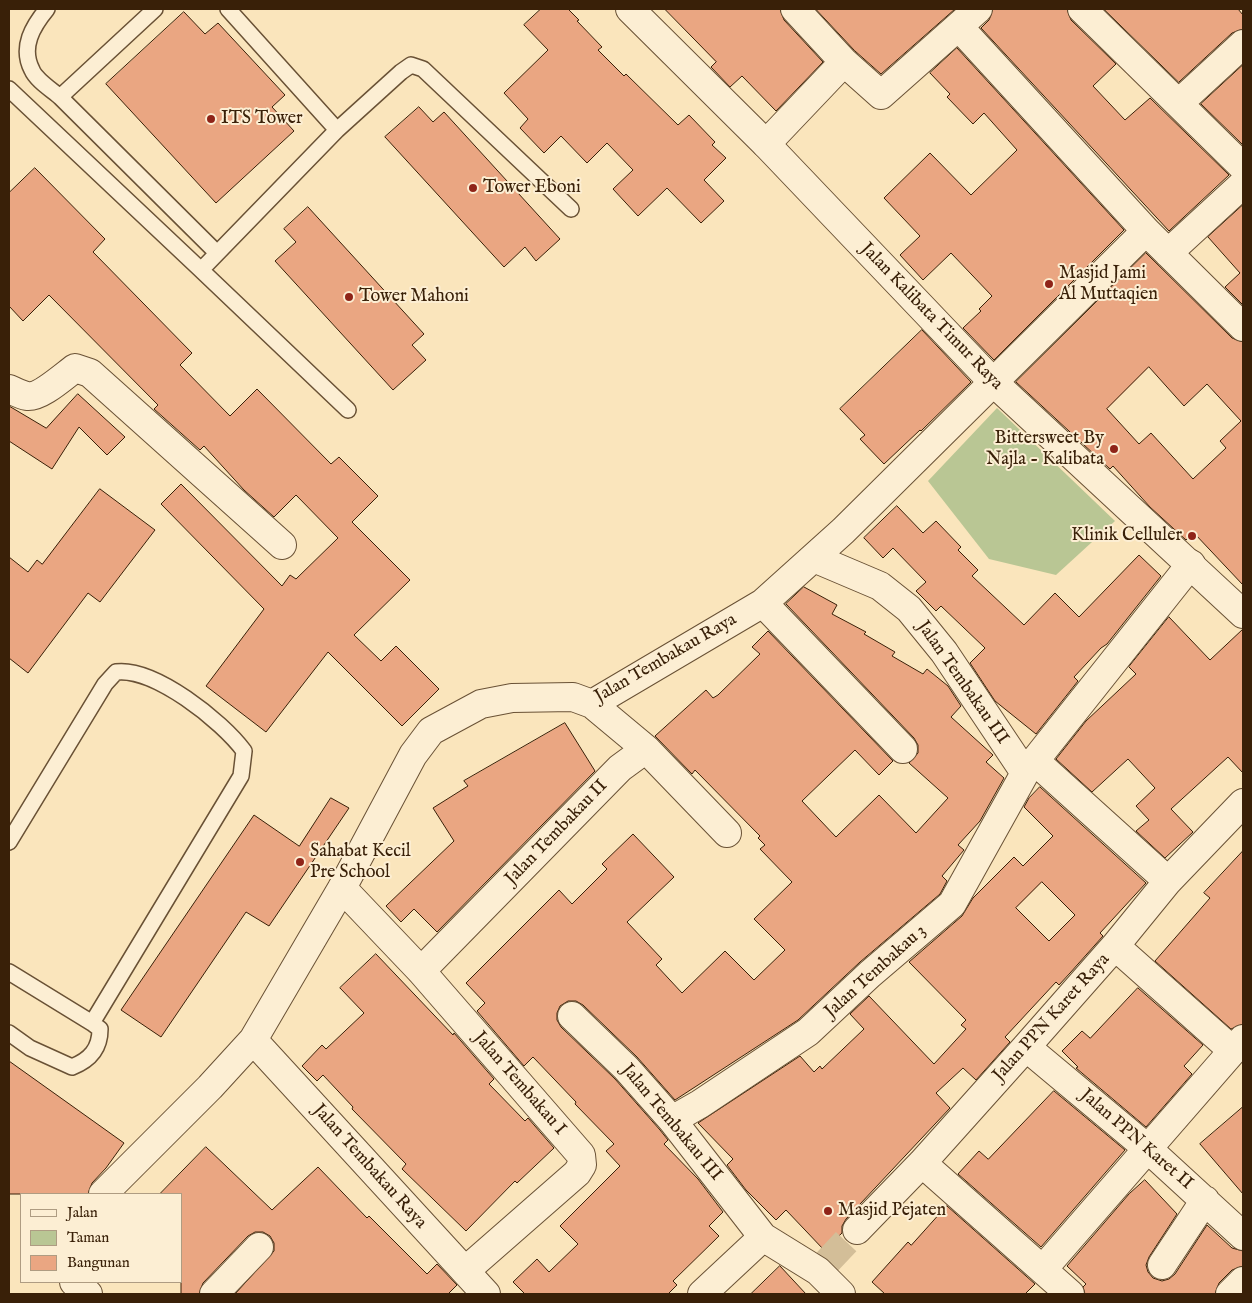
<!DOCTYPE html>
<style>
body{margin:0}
#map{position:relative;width:1252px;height:1303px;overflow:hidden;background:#fae5bc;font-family:"IM FELL English",serif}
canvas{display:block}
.frame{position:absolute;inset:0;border:10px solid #392008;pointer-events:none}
.legend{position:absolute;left:20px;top:1193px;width:162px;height:90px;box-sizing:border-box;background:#fceed3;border:1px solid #ae9c82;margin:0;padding:6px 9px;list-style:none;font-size:15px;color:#392008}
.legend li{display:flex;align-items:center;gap:10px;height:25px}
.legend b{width:25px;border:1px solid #ae9c82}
</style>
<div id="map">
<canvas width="1252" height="1303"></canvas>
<div class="frame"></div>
<ul class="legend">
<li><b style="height:6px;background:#fceed3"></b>Jalan</li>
<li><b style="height:14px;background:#b9c694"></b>Taman</li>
<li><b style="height:14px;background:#eaa682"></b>Bangunan</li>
</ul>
</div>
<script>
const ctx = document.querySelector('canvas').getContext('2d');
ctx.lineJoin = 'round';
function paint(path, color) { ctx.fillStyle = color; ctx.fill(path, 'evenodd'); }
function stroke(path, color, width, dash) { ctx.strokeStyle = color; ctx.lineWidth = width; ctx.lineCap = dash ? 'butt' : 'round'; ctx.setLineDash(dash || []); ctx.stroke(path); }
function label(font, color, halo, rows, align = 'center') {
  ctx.font = font + ' "IM FELL English",serif'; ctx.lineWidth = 4; ctx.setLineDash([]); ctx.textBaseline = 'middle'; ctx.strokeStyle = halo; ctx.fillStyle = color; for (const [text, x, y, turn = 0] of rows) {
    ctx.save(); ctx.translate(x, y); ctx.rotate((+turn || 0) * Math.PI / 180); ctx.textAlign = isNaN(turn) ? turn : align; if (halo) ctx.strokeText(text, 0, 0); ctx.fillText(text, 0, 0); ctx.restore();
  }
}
paint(new Path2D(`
 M997,408L1115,521L1056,575L989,559L928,481Z`), '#b9c694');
const building = new Path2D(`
 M541,9H568L579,20L577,21L602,47L598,50L624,76L626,74L678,125L689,115L715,142L712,145L726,158L704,180L724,201L701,223L667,188L638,216L613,189L633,170L607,143L587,163L561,136L544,153L520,128L528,119L504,93L548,50L524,25Z
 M665,9H780L784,20L823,62L776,111L742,76L730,87L711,67L716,62Z
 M816,9H955L881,74L855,51Z
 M993,9H1067L1071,20L1116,64L1093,86L1125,120L1150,98L1229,175L1169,231L981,28L989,20Z
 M1104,9H1238L1243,15V29L1232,33L1179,82Z
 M184,12L205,34L218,23L285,95L272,107L294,131L216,203L106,84Z
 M957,48L1124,230L994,360L963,328L981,311L979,309L992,296L951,253L923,280L900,255L920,236L884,198L930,153L971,195L1017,150L984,113L973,124L947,97L950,94L930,73Z
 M1243,65V145L1201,104Z
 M419,107L433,122L444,112L560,239L536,261L525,247L504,267L385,137Z
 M35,168L105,239L93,252L192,353L180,365L230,416L257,389L331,464L339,457L378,496L352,522L410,580L354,635L381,661L396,646L439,689L402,726L328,652L266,732L206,686L264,609L161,504L181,484L282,586L290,575L296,579L338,538L296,495L274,517L244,490L204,446L200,450L154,409L158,405L49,295L23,321L9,306V193Z
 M1243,205V305L1225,287L1240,273L1208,237Z
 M308,207L424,334L412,345L426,360L393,390L275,261L296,242L284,229Z
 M1146,253L1232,338L1243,342V585L1194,533L1186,540L1150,507L1113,466L1110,469L1016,382ZM1149,367L1184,406L1207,384L1241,421L1220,441L1226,448L1193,479L1151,433L1139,444L1107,409Z
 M922,330L971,382L921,431L920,430L884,464L860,439L865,435L840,409Z
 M78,394L125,437L107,455L79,427L52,469L9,441V406L46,428Z
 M100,489L155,530L100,602L88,593L28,673L9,658V557L28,572L37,560L42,564Z
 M897,506L923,533L936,521L961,547L958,550L978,570L972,576L1024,625L1055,593L1079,617L1139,555L1161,576L1107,644L1101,648L1074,677L1078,681L1036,734L995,701L970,663L985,648L941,606L936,611L916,591L926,582L893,548L883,558L864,538Z
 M804,587L837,605L832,614L866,632L864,634L895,652L892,656L923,674L927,669L948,686L961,706L951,717L993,755L986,762L1004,778L980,821L958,845L964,850L942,876L947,881L940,894L860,962L798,1020L675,1100L637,1057L583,1005L576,1001H568L560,1006L557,1013V1020L561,1027L615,1079L660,1130L668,1140L664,1144L698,1179L723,1212L709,1226L719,1236L673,1281L677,1285L668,1294H525L513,1282L537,1259L549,1272L578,1244L560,1226L620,1166L606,1151L614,1144L575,1104L576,1102L533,1057L524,1066L477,1011L485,1003L466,983L559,890L572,904L607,869L602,864L633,834L674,877L627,922L662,959L656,965L682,993L725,951L754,980L785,950L754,919L792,882L760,849L765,845L758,838L760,836L695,770L692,774L655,736L706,690L713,698L718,695L760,654L752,647L768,631L893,761L879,775L855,750L802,801L836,837L879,795L916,833L948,798L909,763L918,753V745L914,738L786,604Z
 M1169,617L1210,660L1243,629V773L1228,757L1171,809L1193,832L1165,858L1136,831L1149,820L1136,806L1155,788L1128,759L1092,792L1056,759L1086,721L1136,674L1129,667Z
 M565,723L595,771L437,932L414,909L401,922L386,906L454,841L433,808L468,786L464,781Z
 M1040,787L1146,883L1100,933L1103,936L1070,973L1059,985L1056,982L1005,1037L1010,1042L976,1080L963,1068L936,1093L950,1108L846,1219L842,1226V1233L824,1250L786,1210L776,1220L746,1190L727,1165L733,1159L698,1123L800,1056L814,1072L820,1066L822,1069L864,1029L850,1014L869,996L934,1064L966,1029L961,1025L966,1020L909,962L962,916L973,898L1014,857L1023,866L1053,836L1024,807L1029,798ZM1042,882L1075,915L1049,941L1016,908Z
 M331,798L349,808L269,926L246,912L161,1037L121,1010L254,815L299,846Z
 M1243,851V1024L1231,1029L1155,961L1210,898L1204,893Z
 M376,954L453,1035L454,1033L494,1079L489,1084L525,1121L528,1118L554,1148L517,1183L515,1181L466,1231L402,1169L406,1164L352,1109L353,1107L323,1075L317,1081L302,1066L322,1045L326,1049L364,1013L340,988Z
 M1138,988L1203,1045L1184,1066L1192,1074L1146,1127L1076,1068L1078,1067L1062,1051L1082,1031L1090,1038Z
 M9,1061L124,1143L106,1168L92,1183L88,1194H9Z
 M1054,1091L1125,1150L1041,1247L958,1174L979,1151L988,1159Z
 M1243,1107V1194L1200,1144Z
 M206,1147L272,1210L318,1167L367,1218L369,1216L427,1274L437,1264L457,1285L448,1294H235L274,1251V1243L270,1236L263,1232H255L248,1236L203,1283L199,1294H181V1194H160Z
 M1145,1180L1177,1214L1149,1257L1146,1265L1148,1272L1153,1278L1162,1281L1169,1279L1175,1274L1207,1225L1232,1248L1243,1251V1266L1232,1270L1219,1283L1215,1294H1085L1083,1287L1086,1284L1067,1266L1129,1194Z
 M947,1206L1035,1284L1025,1294H885L872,1282L908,1242L911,1245Z
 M780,1266L806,1294H751Z`);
paint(building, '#eaa682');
stroke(building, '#392008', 1);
stroke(new Path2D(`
 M827,1262L857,1230`), '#d3be98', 28, [28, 14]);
const service = new Path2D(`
 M47,9C33,26 20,47 32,70C36,80 52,90 60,97L155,9
 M228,9L337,130
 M9,89L201,270L337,130L401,72L411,65L423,69L571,209
 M60,97L217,253
 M201,270L348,410
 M9,842L105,684L116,672C154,667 222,721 244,751L241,776L92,1023
 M9,972L92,1023L100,1029C100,1049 90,1060 72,1067L30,1048L9,1033`);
const minor = new Path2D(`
 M795,9L844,62L881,95L978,9
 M1082,9L1243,167
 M959,27L1146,231L1243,327
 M1179,103L1243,44
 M766,144L844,62
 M1168,253L1243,184
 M9,389C14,391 21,395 27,396C40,398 64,376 75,368L90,373L282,545
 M814,558L880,586L909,609L944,652L1025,773
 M763,603L903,749
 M646,749L727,833
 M1035,761L1168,881
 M342,888L421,971L581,1155L582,1165L577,1173L465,1271
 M1115,946L1232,1050
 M421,971L620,768L646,749L592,704
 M572,1016L626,1068L672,1120L763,1237L818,1271L841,1294
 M253,1040L486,1294
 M1026,1047L1147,1148L1243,1236
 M672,1120L700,1104L808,1032L870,974L952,904L1025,773L1191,564
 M922,1163L1070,1294
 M103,1194L210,1087L253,1040L342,888L413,755L431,731L481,704L512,698L573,697L592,704L763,603L843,531L1146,231
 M857,1230L922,1163L1026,1047L1115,946L1168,881L1243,803
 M1162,1265L1205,1200
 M1043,1269L1243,1039
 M74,1282L88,1294
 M214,1294L259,1247
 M702,1294L763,1237
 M1230,1294L1243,1281`);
const tertiary = new Path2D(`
 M630,9L766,144L992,381L1243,614`);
stroke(service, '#695135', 18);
stroke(minor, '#695135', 30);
stroke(tertiary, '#695135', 30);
stroke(service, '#fceed3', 15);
stroke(minor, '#fceed3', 28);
stroke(tertiary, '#fceed3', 28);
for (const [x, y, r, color] of [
 [211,119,5,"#8f2418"],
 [473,188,5,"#8f2418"],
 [1049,284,5,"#8f2418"],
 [349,297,5,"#8f2418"],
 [1114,449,5,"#8f2418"],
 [1192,536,5,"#8f2418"],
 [300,862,5,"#8f2418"],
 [828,1211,5,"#8f2418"]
]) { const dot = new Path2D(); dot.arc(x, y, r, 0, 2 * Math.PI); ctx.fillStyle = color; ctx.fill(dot); stroke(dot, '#fceed3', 2); }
label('18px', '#392008', '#fceed3', [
 ["ITS Tower",221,119],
 ["Tower Eboni",483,188],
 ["Masjid Jami",1059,274],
 ["Al Muttaqien",1059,295],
 ["Tower Mahoni",359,297],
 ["Bittersweet By",1104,439,"right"],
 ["Najla - Kalibata",1104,460,"right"],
 ["Klinik Celluler",1182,536,"right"],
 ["Sahabat Kecil",310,852],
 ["Pre School",310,873],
 ["Masjid Pejaten",838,1211]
], 'left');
label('18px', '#392008', '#fceed3', [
 ["Jalan Kalibata Timur Raya",931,317,46],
 ["Jalan Tembakau Raya",666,659,-30],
 ["Jalan Tembakau III",962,683,55],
 ["Jalan Tembakau II",557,833,-46],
 ["Jalan Tembakau 3",876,972,-42],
 ["Jalan PPN Karet Raya",1052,1018,-48],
 ["Jalan Tembakau I",519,1084,49],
 ["Jalan Tembakau III",671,1123,50],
 ["Jalan PPN Karet II",1136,1140,41],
 ["Jalan Tembakau Raya",369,1167,48]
]);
</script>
